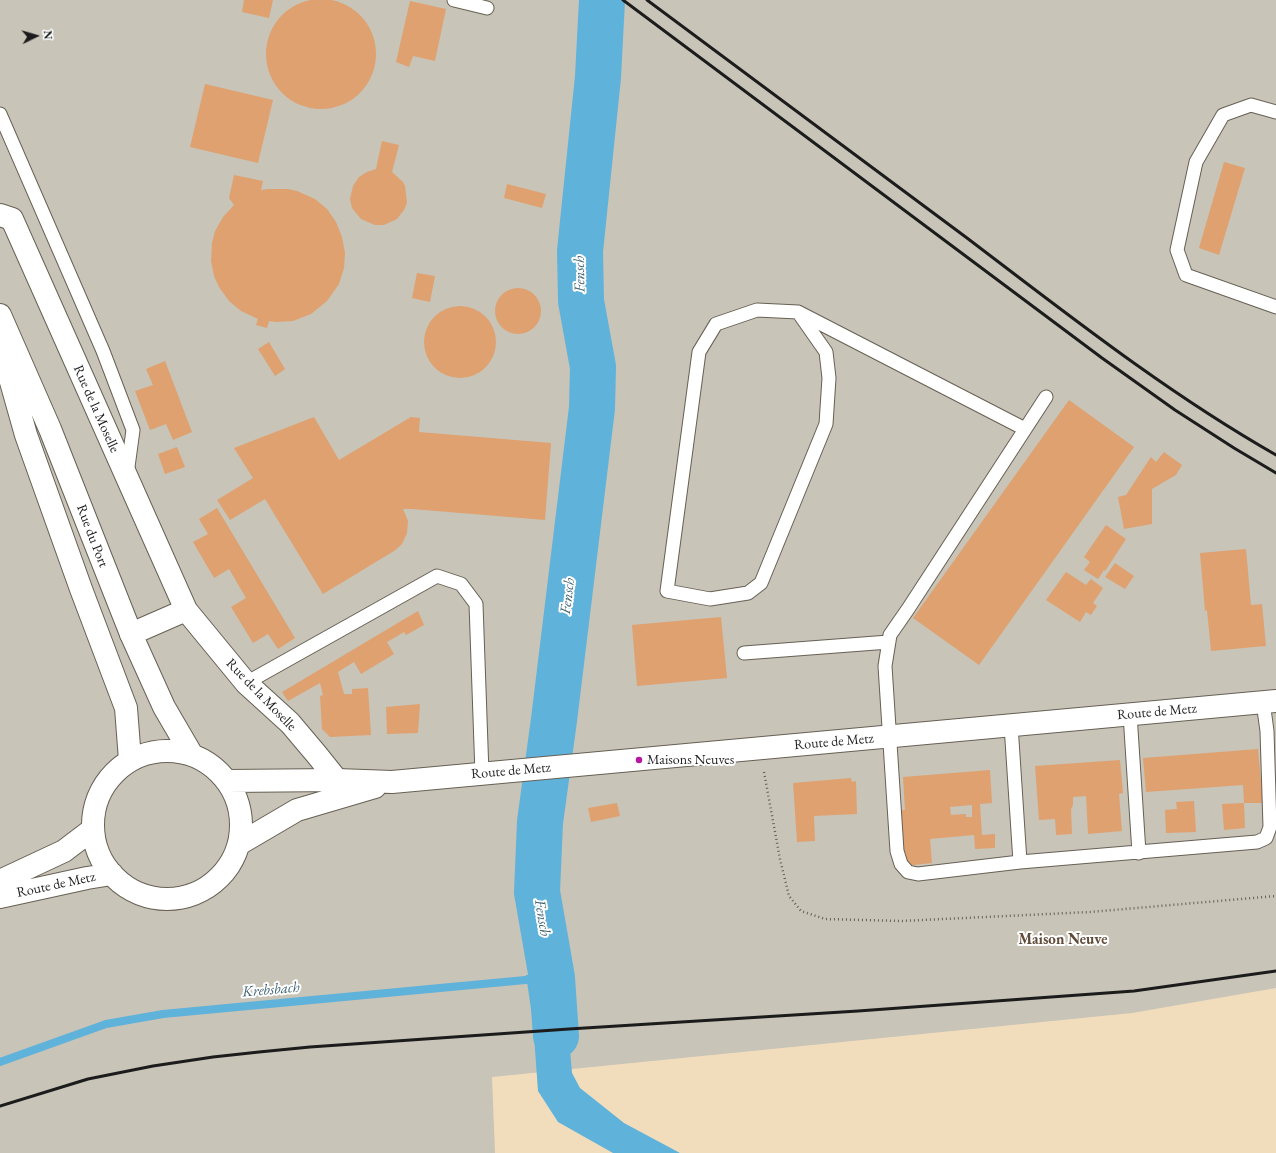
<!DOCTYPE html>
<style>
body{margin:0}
#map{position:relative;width:1276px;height:1153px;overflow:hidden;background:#f1ddbc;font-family:"EB Garamond",serif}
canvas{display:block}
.north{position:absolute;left:16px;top:16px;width:40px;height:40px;-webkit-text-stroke:3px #fff;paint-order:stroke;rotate:85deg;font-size:11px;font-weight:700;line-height:16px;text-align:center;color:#1c1c1c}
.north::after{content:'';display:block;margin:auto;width:14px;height:18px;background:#1c1c1c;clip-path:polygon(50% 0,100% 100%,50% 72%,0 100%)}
</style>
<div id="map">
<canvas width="1276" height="1153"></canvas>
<div class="north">N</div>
</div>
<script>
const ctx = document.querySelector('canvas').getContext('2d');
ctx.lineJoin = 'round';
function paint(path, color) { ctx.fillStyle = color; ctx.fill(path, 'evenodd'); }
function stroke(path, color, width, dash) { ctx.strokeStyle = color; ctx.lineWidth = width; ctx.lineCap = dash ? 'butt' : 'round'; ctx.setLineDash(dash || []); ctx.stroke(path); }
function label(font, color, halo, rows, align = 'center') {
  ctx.font = font + ' "EB Garamond",serif'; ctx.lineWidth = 4; ctx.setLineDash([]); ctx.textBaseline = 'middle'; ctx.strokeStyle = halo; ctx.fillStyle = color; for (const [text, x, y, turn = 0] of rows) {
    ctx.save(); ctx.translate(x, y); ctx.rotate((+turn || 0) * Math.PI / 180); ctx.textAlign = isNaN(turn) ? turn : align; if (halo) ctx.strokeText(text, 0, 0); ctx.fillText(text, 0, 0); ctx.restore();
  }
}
paint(new Path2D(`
 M0,0H1276V988L1132,1013L492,1077L495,1153H0Z`), '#c8c4b8');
paint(new Path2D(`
 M566,970L569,1038L572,1073L580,1088L624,1123L680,1153H613L558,1122L538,1091L533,1022L526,975Z`), '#5fb2da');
stroke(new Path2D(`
 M0,1062L106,1024L163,1014L536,979`), '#5fb2da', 8);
stroke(new Path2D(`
 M556,1036L552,978L537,892L540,822L554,720L592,408L593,367L581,301L580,251L598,77L602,0`), '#5fb2da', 46);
paint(new Path2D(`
 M266 54a55 55 0 1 1 110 0a55 55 0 1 1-110 0Z
 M244,0H273L269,18L242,12Z
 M410,1L446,9L435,61L413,56L409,67L396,62Z
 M205,84L273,100L258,163L190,147Z
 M382,141L399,145L392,172L403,182L405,186L407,203L404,210L397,219L384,225H375L361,219L352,208L350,199L353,186L359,177L367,172L376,169Z
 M1224,162L1245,168L1219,255L1199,248Z
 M234,175L263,181L261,190L268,189H288L297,191L315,199L327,209L336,222L342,237L345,253L344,268L339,284L327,301L311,314L293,321L276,322L269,321L267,328L256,325L258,319L241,311L229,301L219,287L214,276L211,261L212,243L215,231L223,217L234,205L229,198Z
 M507,184L546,194L542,208L504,198Z
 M417,273L435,276L430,302L412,298Z
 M495 311a23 23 0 1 1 46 0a23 23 0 1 1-46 0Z
 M424 342a36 36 0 1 1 72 0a36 36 0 1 1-72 0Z
 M269,342L285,369L275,376L258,349Z
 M165,361L192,432L173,440L166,424L150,430L135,391L153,385L146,369Z
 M1069,400L1134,447L979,665L913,618Z
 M314,417L339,460L411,417L420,418L419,432L551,443L545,520L412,509H403L408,521L407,533L402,544L394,551L323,594L265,499L230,520L217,500L253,478L234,448Z
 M177,447L185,467L165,474L158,454Z
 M1164,452L1182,465L1176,475L1152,489V524L1124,529L1118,497L1126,495L1151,457L1156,462Z
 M217,508L295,638L278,649L268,634L253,643L231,607L246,598L229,569L214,578L193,542L208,534L199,519Z
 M1106,525L1126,539L1105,571L1104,570L1098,579L1084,570L1090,562L1084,557Z
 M1246,549L1251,605L1262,604L1266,646L1211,651L1207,610L1205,611L1200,553Z
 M1115,563L1134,576L1125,589L1105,577Z
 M1066,572L1086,585L1091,579L1103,588L1093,603L1097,606L1091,615L1086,612L1080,622L1046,600Z
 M418,611L424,625L406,635L404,632L387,642L394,654L361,674L354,662L338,672L344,694H352V689L368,688L371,735L330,737L322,729L320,696L323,695L320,683L288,701L282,692Z
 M721,617L727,678L637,686L632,625Z
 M420,704L418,733L387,734L386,707Z
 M1258,749L1263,803H1244L1243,785L1146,792L1143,758Z
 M1120,760L1123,793L1119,794L1122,831L1088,834L1086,796L1073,797V805L1071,809L1072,834L1056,835L1055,819L1039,820L1035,766Z
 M990,770L992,803L980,804L982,835L995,834V848L975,849L974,835L930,839L932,863L904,866L900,810H905L903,777ZM972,805V817H966V814L951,815L950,807Z
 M851,778L852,782L856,781L857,814L814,816L815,841L797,842L793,783Z
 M1194,801L1196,832L1166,833L1165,810L1177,809L1176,802Z
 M617,803L620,816L591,822L588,808Z
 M1244,803L1245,828L1224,830L1222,804Z`), '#dfa16f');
const service = new Path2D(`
 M454,0L487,8
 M1276,112L1251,105L1223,115L1196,162L1177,250L1186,275L1276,307
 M0,114L103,351L133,430L127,474
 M798,312L826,352L829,378L826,424L761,583L748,593L710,599L667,591L699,352L716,324L757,310L798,312L1025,429
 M1046,397L908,609L890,635L885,666L897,851L901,864L908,872L918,874L1020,862L1257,842L1266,838L1270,827L1267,731L1263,702
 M744,653L889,642
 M246,683L437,576L461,584L476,604L482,774
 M1130,714L1139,853
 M1011,725L1020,862`);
const minor = new Path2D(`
 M0,215L12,219L186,610L246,683L290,723L317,755L337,780
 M131,634L186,610`);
const secondary = new Path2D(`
 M0,315L50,429L131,634L164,707L192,755
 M0,343L26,435L81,589L126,708L130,760
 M93 825a74 74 0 1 1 148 0a74 74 0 1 1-148 0Z
 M227,781L337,780L392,782L1276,701
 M239,844L297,810L375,787
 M0,881L64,851L93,829
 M0,897L87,878L112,874`);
stroke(service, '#676054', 15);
stroke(minor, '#676054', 24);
stroke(secondary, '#676054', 24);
stroke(new Path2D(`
 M764,772L780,859L789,896L801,911L825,919L902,921L1090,912L1276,896`), '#676054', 2.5, [1, 3]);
stroke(service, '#fff', 13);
stroke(minor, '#fff', 22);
stroke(secondary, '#fff', 22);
stroke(new Path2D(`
 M623,0L1102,358L1175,410L1234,448L1276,473
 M647,0C754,79 861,158 967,238C1067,314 1167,393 1276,455
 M0,1106L88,1079L153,1066L213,1057L259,1052L310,1047L569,1029L858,1011L1134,991L1276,971`), '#1c1c1c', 3);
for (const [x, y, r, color] of [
 [639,760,4,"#b5179e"]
]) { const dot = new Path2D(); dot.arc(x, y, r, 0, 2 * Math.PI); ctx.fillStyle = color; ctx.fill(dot); stroke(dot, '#fff', 1.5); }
label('14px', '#1c1c1c', '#fff', [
 ["Rue de la Moselle",96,409,66],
 ["Rue du Port",92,536,69],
 ["Rue de la Moselle",261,695,46],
 ["Route de Metz",1157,712,-5],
 ["Route de Metz",834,742,-5],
 ["Route de Metz",511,771,-5],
 ["Route de Metz",56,885,-12]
]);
label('14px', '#1c1c1c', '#fff', [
 ["Maisons Neuves",647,760]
], 'left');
label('italic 15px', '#3a6071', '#fff', [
 ["Fensch",580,274,-91],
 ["Fensch",568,596,-83],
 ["Fensch",542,918,81],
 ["Krebsbach",271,990,-5]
]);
label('bold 15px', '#604b39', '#fff', [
 ["Maison Neuve",1063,940]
]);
</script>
